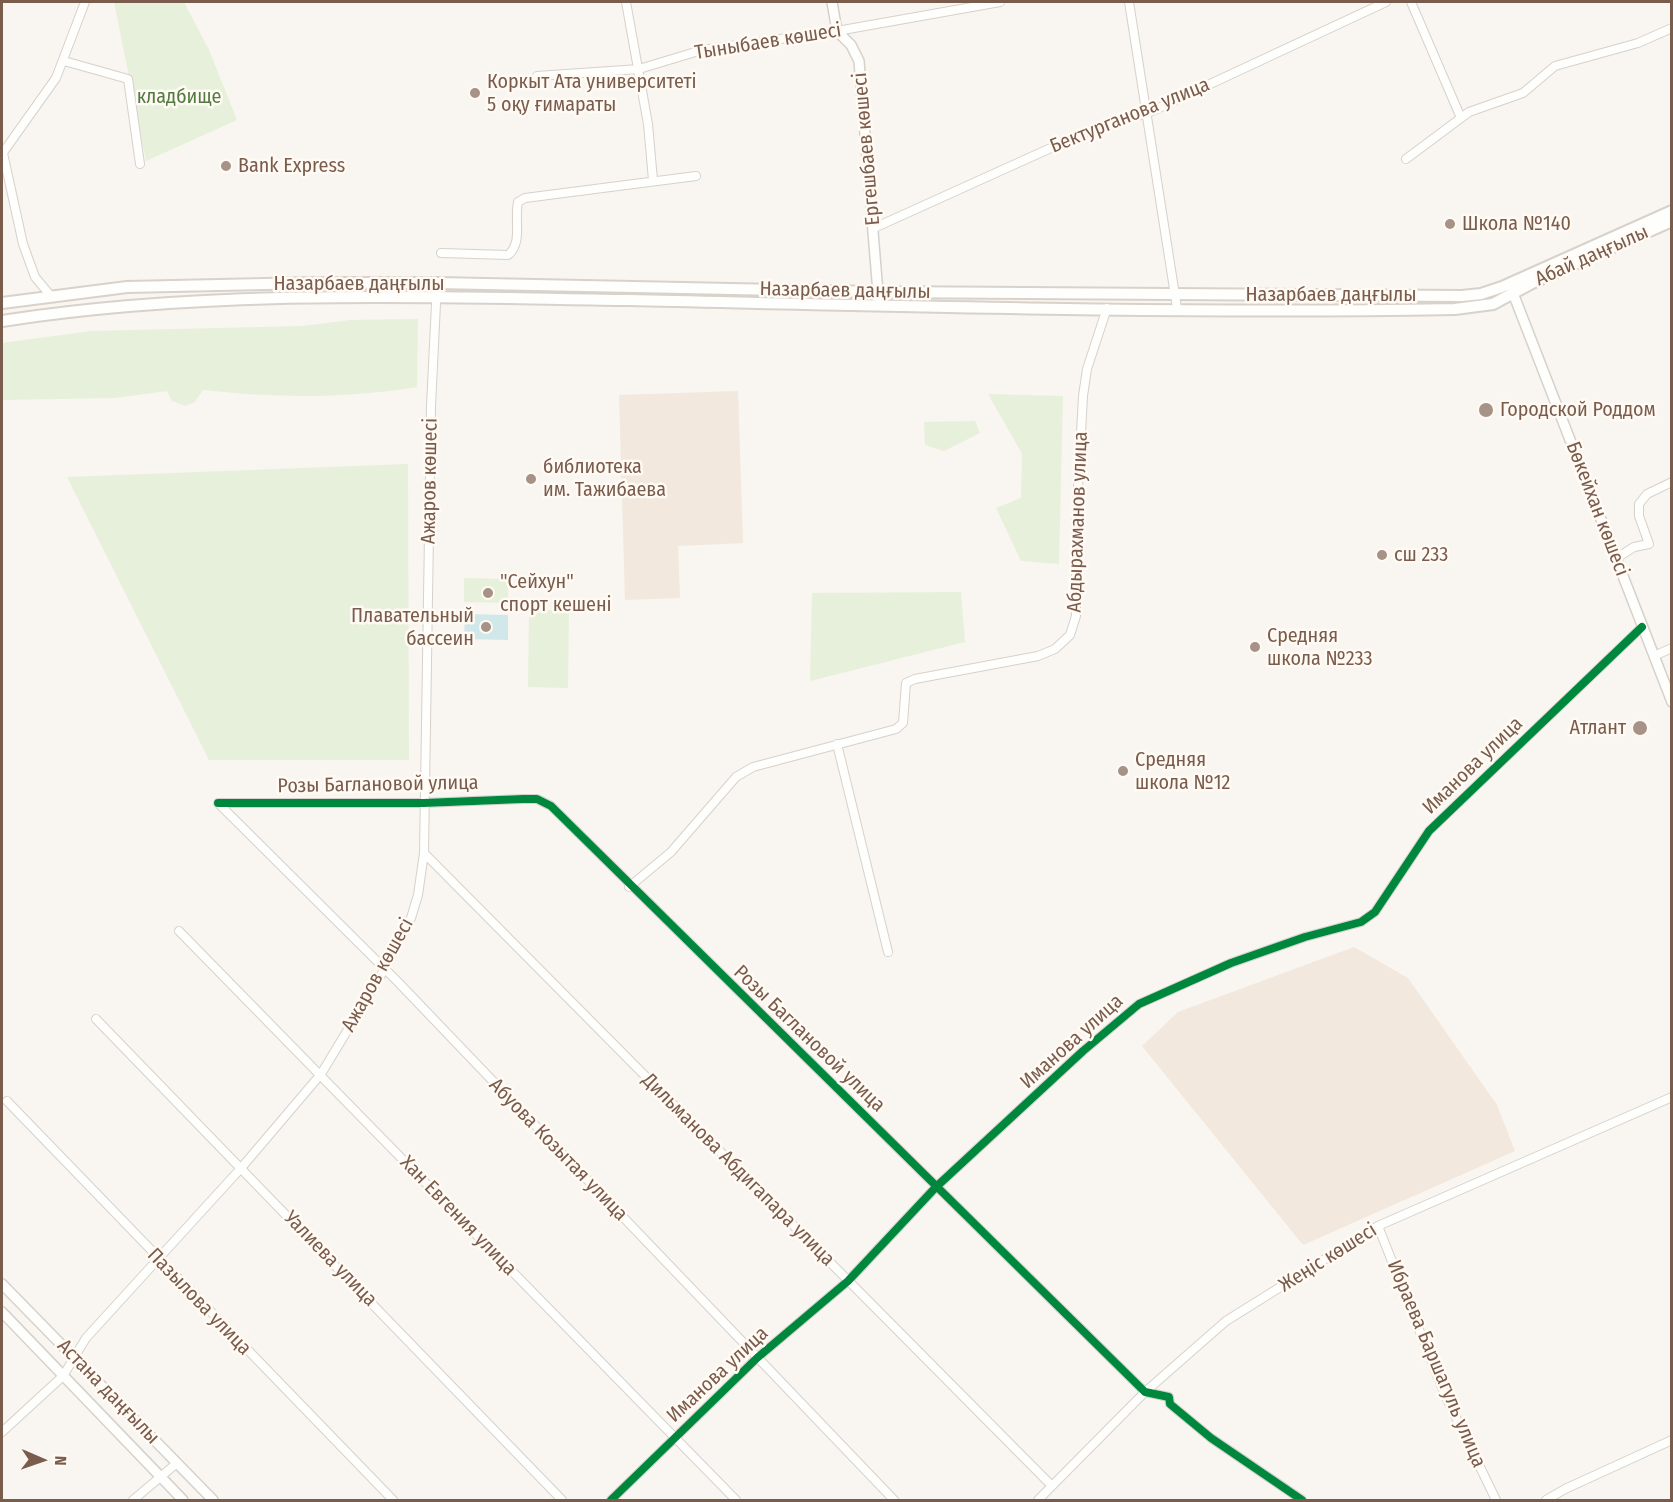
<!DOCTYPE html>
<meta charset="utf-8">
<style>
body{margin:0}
#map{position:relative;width:1673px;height:1502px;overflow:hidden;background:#f9f5f0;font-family:"Fira Sans Condensed",sans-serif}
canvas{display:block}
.frame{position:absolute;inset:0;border:3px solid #7a5c4d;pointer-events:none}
.north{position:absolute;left:12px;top:1430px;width:60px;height:60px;-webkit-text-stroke:4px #fffaf3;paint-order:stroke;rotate:92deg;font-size:16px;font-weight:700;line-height:24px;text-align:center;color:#7a5c4d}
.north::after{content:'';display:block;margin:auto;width:21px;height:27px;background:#7a5c4d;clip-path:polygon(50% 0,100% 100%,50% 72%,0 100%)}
</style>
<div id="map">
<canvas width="1673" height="1502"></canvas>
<div class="frame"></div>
<div class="north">N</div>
</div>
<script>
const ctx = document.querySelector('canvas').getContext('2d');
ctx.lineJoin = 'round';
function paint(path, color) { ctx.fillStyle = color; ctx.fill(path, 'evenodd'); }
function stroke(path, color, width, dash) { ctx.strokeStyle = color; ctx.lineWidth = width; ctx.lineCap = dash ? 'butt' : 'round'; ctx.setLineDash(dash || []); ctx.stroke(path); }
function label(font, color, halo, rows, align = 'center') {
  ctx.font = font + ' "Fira Sans Condensed",sans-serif'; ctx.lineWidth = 5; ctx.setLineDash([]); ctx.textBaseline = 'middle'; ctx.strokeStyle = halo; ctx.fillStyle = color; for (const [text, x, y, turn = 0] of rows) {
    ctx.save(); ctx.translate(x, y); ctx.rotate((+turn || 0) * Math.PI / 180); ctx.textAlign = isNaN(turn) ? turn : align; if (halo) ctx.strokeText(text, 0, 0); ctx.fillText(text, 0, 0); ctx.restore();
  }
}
paint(new Path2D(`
 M738,391L743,543L678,546L680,598L625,600L619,395Z
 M1354,947L1408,978L1497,1105L1515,1151L1303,1245L1142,1046L1178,1012Z`), '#f2e8de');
paint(new Path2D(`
 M114,2H184L209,50L237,120L146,161Z
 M418,319L417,387C345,399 275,398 203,390L195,402L185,406L172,401L167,391L115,398L2,400V343L91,331L303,326L350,320Z
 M988,394L1063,396L1059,564L1021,561L996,508L1021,498L1022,454Z
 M975,421L980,433L944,451L925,445L924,422Z
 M408,464L409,760H209L67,477Z
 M464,578L508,579V603L464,602Z
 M961,592L965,642L810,681L812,593Z
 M529,610H569L568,688L528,687Z`), '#e7f0db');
paint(new Path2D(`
 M465,614L508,615V640L464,639Z`), '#d0e8ea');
const minor = new Path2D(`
 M626,2L648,124L653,180
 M1129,2L1177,308
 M1411,2L1461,118
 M64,61L128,79L140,164
 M537,76L639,69L702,50L837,31L1000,2
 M3,153L23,244L35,277L50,295
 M2,154L56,78L85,2
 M1406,159L1469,112L1523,93L1555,66L1638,43L1672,28
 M874,228L1095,128L1148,113L1386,2
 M441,253L508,255C523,243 514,220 518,202L525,198L696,176
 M1615,559L1634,547L1649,544L1639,516V504L1647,494L1672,482
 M1654,656L1672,648
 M837,744L888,952
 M218,803H423L523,799H537L551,806L1145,1392L1169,1397L1170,1404L1211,1438L1302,1500
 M218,803L398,982L894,1500
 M424,853L1052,1486
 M629,887L671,852L736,777L753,767L896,729L903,723L906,683L915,679L1038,656L1055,649L1070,635L1076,616V523L1083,396L1087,369L1107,308
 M179,931L736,1500
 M96,1019L562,1500
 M7,1101L393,1500
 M1378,1226L1445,1395L1496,1500
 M2,1432L63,1376L86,1338L242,1167L321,1074L384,970L411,918L418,895L424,853L431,406L437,283
 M133,1500L177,1463
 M611,1500L757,1358L848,1281L936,1187L1083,1051L1139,1004L1231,963L1305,937L1361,922L1375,912L1429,831L1642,627
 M1038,1500L1145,1392L1226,1321L1378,1226L1672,1097
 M1546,1500L1565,1489L1672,1440`);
const tertiary = new Path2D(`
 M832,2L837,31L851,45L859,61L879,305
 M1511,288L1672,702
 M2,1284L213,1500
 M2,1312L183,1500`);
const secondary = new Path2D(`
 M2,303L127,287L311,283H437L879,292L1462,296L1481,294L1502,287L1672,211
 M2,321C209,289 420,297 629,300C904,306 1180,314 1455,309L1493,304L1532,283L1672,221`);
stroke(minor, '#d7d1cb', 10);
stroke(tertiary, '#d7d1cb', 12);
stroke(secondary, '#d9d2cb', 14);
stroke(minor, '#fefefd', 8);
stroke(tertiary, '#fefefd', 9);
stroke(secondary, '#fefefd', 10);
stroke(new Path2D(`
 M218,803H423L523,799H537L551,806L1145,1392L1169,1397L1170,1404L1211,1438L1302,1500
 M611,1500L757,1358L848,1281L936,1187L1083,1051L1139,1004L1231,963L1305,937L1361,922L1375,912L1429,831L1642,627`), '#00873e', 8);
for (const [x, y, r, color] of [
 [475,93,6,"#a69286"],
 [226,166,6,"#a69286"],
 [1450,224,6,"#a69286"],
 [1486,410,8,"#a69286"],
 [531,479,6,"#a69286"],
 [1382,555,6,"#a69286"],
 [488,593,6,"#a69286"],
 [486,627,6,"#a69286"],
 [1255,647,6,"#a69286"],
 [1640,728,8,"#a69286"],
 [1123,771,6,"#a69286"]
]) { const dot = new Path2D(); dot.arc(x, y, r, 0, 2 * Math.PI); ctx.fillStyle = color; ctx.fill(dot); stroke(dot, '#fffaf3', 2); }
label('20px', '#7a5c4d', '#fffaf3', [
 ["Тыныбаев көшесі",768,42,-9],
 ["Бектурганова улица",1130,116,-22],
 ["Ергешбаев көшесі",867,149,-95],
 ["Абай даңғылы",1592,256,-24],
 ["Назарбаев даңғылы",359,284],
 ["Назарбаев даңғылы",845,291,1],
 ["Назарбаев даңғылы",1331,295],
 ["Ажаров көшесі",430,481,-89],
 ["Бөкейхан көшесі",1597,509,69],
 ["Абдырахманов улица",1078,522,-88],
 ["Иманова улица",1473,766,-44],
 ["Розы Баглановой улица",378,785,-1],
 ["Ажаров көшесі",378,975,-61],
 ["Розы Баглановой улица",809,1039,44],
 ["Иманова улица",1072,1042,-42],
 ["Абуова Козытая улица",558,1150,46],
 ["Дильманова Абдигапара улица",738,1170,45],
 ["Хан Евгения улица",458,1216,46],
 ["Жеңіс көшесі",1328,1258,-32],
 ["Уалиева улица",330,1259,46],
 ["Пазылова улица",199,1302,46],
 ["Ибраева Баршагуль улица",1436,1364,67],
 ["Иманова улица",718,1375,-43],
 ["Астана даңғылы",108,1392,46]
]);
label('20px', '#7a5c4d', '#fffaf3', [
 ["Коркыт Ата университеті",487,82],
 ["5 оқу ғимараты",487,105],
 ["Bank Express",238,166],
 ["Школа №140",1462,224],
 ["Городской Роддом",1500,410],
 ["библиотека",543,467],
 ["им. Тажибаева",543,490],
 ["сш 233",1394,555],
 ["\"Сейхун\"",500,582],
 ["спорт кешені",500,605],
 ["Плавательный",474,616,"right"],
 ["бассеин",474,639,"right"],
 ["Средняя",1267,636],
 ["школа №233",1267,659],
 ["Атлант",1626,728,"right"],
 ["Средняя",1135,760],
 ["школа №12",1135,783]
], 'left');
label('20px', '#537a41', '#fffaf3', [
 ["кладбище",179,97]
]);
</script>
